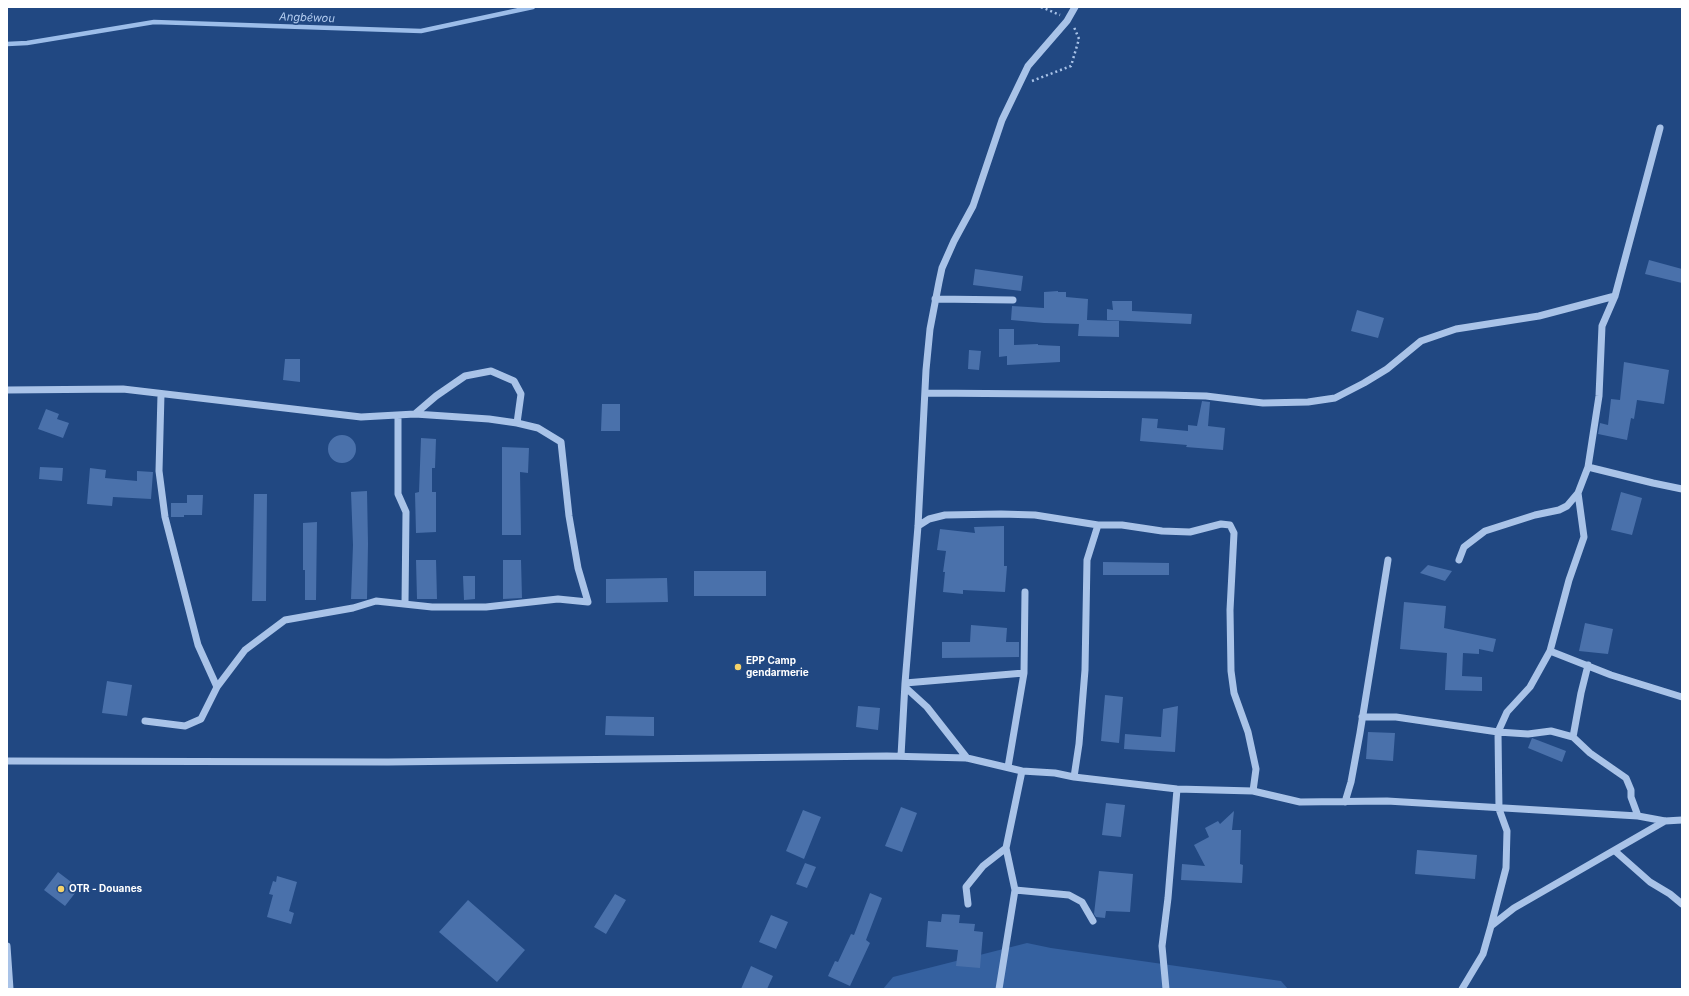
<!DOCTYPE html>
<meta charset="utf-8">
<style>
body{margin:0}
#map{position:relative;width:1689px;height:996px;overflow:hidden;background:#214882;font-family:Inter,sans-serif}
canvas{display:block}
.frame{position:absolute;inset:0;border:8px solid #fff;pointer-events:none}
</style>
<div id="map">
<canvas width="1689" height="996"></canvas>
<div class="frame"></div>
</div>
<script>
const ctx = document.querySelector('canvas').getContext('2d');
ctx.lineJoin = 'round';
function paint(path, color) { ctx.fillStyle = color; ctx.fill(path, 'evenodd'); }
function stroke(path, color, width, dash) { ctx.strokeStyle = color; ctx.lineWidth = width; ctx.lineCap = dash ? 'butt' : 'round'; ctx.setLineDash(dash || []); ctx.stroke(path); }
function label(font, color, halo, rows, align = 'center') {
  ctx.font = font + ' Inter,sans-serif'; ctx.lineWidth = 3.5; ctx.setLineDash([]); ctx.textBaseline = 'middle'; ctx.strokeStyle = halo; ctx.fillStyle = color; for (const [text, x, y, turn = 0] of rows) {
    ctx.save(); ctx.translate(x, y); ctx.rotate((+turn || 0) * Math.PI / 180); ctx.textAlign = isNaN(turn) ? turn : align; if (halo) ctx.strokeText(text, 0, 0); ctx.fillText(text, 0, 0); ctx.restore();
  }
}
paint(new Path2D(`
 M1027,943L1051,948L1281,981L1288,989H883L893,977Z`), '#3561a0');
stroke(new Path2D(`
 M7,44L27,43L154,22L421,31L533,7`), '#9cbde9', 4.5);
paint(new Path2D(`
 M1649,260L1682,269V283L1645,274Z
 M975,269L1023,276L1021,291L973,285Z
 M1058,291V292H1066V297L1088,299L1087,320L1119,321V337L1078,336L1079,324L1044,323L1011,320L1012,306L1044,308V292Z
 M1112,301H1132V311L1192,314L1191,324L1107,320V309L1113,310Z
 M1357,310L1384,318L1378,338L1351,331Z
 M999,329H1014V345L1038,344V345L1060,346V362L1007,365V356L999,357Z
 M969,350L981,351L979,370L968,369Z
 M285,359H300V382L283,380Z
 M1624,362L1669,370L1664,404L1637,400L1634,419L1631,418L1627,440L1598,434L1600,423L1608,425L1611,399L1620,400Z
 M1202,401L1210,402L1208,426L1225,428L1223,450L1186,447L1187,445L1140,441L1142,418L1158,419L1157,428L1188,431V425L1197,426Z
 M602,404H620V431H601Z
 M46,409L59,414L57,419L69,423L63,438L38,429Z
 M328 449a14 14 0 1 1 28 0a14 14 0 1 1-28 0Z
 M421,438L436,439L435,468H432V492H436V532L416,533L415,493L419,492Z
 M502,447L529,448L528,473L520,472L521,535H502Z
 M40,467L63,468L62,481L39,479Z
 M90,468L106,470L105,478L137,481V471L153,472L151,499L113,497L112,506L87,504Z
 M367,491L368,544L367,599H351L353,545L351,492Z
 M1621,492L1642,498L1632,535L1611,530Z
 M254,494H267L266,601H252Z
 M187,495H203L202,515H184V517H171V503H187Z
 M317,522L316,600H305V570H303V523Z
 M1004,526V566H1007L1005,592L963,590V594L943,592L945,572H943L946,551L937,550L940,529L975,533L974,527Z
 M416,560H436L437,599H417Z
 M503,560H521L522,598L503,599Z
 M1103,562L1169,563V575H1103Z
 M1428,565L1452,571L1445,581L1420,573Z
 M694,571H766V596H694Z
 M463,576H475V599L464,600Z
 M667,578L668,602L606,603V579Z
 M1404,602L1446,606L1444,628L1496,639L1493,652L1479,649V654L1463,653L1462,676L1482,677V691L1445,690L1447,653L1400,649Z
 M1585,623L1613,629L1608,654L1579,651Z
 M971,625L1007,628L1006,642H1019V657L942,658V642H970Z
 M107,681L132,685L127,716L102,713Z
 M1105,695L1123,697L1119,743L1101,741Z
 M858,706L880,708L878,730L856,727Z
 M1178,706L1175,752L1124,749L1125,734L1161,737L1163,709Z
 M606,716L654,717V736L605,735Z
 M1368,732L1395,733L1393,761L1366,759Z
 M1532,738L1566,751L1562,762L1528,748Z
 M1106,803L1125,805L1121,837L1102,835Z
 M901,807L917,813L902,852L885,846Z
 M803,810L821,817L804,859L786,851Z
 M1234,811L1232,830H1241L1240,864L1243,865L1242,883L1181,880L1182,864L1205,866L1194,845L1209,837L1205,828L1218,821L1220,824Z
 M1417,850L1477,855L1475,879L1415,874Z
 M805,863L816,867L807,888L796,884Z
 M1099,871L1133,874L1130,912L1106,911L1105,918L1096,917L1094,914Z
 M58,872L79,888L65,906L44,890Z
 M277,876L297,882L289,911L294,913L291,924L267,917L273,895L269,894L273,881L276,882Z
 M870,893L882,898L866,940L870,943L850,986L828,976L835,961L838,962L851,934L854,935Z
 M615,894L626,900L606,934L594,927Z
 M468,900L525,950L497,982L439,932Z
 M942,914L960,915L959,923L975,924L974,931L983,932L980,968L956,966L958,950L926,947L928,921L941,922Z
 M771,915L788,922L776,949L759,942Z
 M751,966L773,976L767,989H741Z`), '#4a71ab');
stroke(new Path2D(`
 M1041,7L1060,15
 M1032,81L1071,66L1079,39L1074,27`), '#a9c3e8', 2.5, [2, 3]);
stroke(new Path2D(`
 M935,299L1013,300
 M7,390L123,389L361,417L415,414L489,419L517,423L521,394L514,381L491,371L465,376L436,396L415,414
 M926,393L1164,395L1206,396L1263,403L1308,402L1335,398L1364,383L1387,369L1421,341L1456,329L1539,316L1615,296
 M398,415V494L406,512L405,604
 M1588,467L1653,483L1682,489
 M918,526L929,519L945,515L1001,514L1035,515L1098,525
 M1459,560L1464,547L1485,531L1535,515L1559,510L1567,506L1578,493
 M1550,651L1611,675L1682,697
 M905,683L1024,673
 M217,687L245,650L285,620L353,608L376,601L432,607H486L558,599L588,602L578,568L569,516L561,442L538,428L517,423
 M905,687L927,707L967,758
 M1362,717H1396L1498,732L1528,734L1551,731L1573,737L1590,753L1626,778L1631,790V797L1638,816
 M145,721L185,726L201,719L217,687L198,645L165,517L159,471L161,394
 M1573,737L1581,693L1588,665
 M901,756L905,683L918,526L926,370L930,329L939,282L942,268L954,241L973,206L1002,120L1028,66L1067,21L1075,7
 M7,761L388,762L887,756L967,758L1022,771L1055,773L1074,777L1177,789L1253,791L1300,802L1387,801L1638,816L1665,821L1682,820
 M1008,767L1024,673L1025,592
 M1074,777L1079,744L1085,670L1087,560L1098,525H1122L1162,531L1190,532L1221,524L1230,525L1234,533L1230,610L1231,671L1234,693L1248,732L1256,769L1253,791
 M1345,802L1351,782L1360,733L1388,560
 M1615,851L1650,882L1670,894L1682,904
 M1015,890L1069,895L1082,902L1093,921
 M968,904L966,887L983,866L1006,848
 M1491,926L1506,868L1507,831L1499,809L1498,732L1507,712L1530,687L1550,651L1569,580L1584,537L1578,493L1588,467L1599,396L1602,326L1615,296L1660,128
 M7,946L10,989
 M999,989L1015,890L1006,848L1022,771
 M1166,989L1162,946L1168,898L1177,789
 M1462,989L1483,954L1491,926L1514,908L1665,821`), '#a9c3e8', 7);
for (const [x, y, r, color] of [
 [738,667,4,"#f4d26a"],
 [61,889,4,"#f4d26a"]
]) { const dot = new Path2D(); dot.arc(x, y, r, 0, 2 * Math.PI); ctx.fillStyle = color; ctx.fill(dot); stroke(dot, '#214882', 1.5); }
label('bold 10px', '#fff', '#214882', [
 ["EPP Camp",746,661],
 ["gendarmerie",746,673],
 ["OTR - Douanes",69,889]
], 'left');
label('italic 11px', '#b4cdf0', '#214882', [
 ["Angbéwou",307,18,2]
]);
</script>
